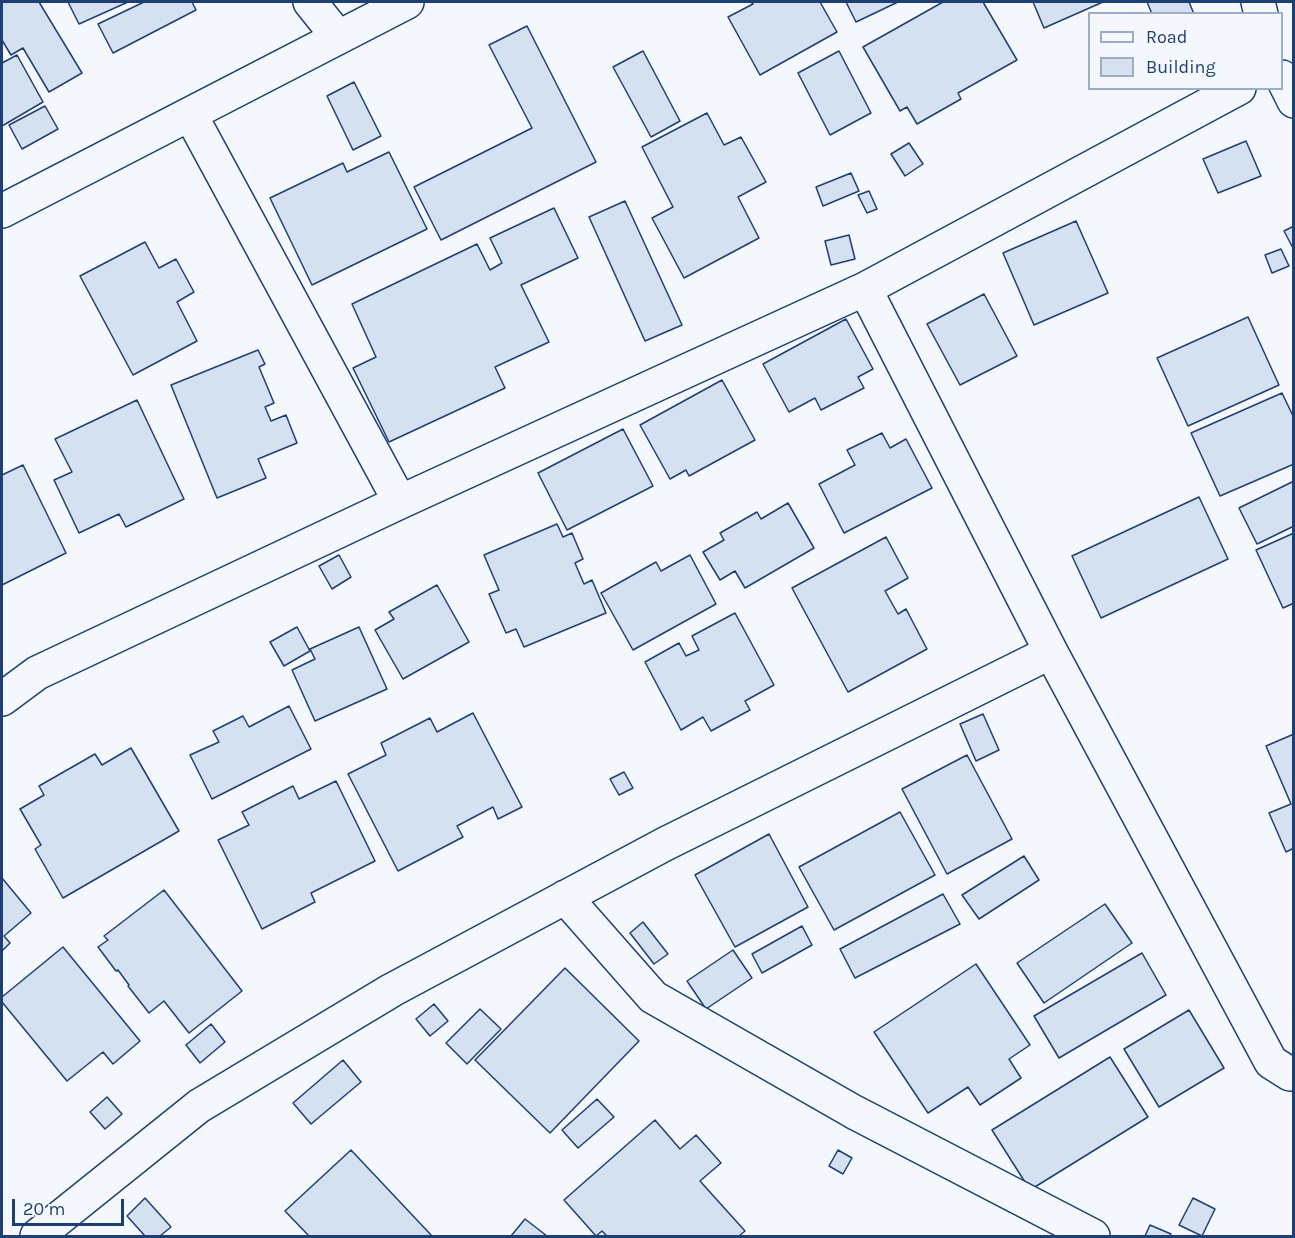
<!DOCTYPE html>
<style>
body{margin:0}
#map{position:relative;width:1295px;height:1238px;overflow:hidden;background:#f4f7fb;font-family:Karla,sans-serif}
canvas{display:block}
.frame{position:absolute;inset:0;border:3px solid #1d3f73;pointer-events:none}
.legend{position:absolute;left:1088px;top:12px;width:195px;height:78px;box-sizing:border-box;background:#f4f7fb;border:2px solid #9eadc5;margin:0;padding:8px 10px;list-style:none;font-size:18px;color:#1d3f73}
.legend li{display:flex;align-items:center;gap:12px;height:30px}
.legend b{width:30px;border:2px solid #9eadc5}
.scale{position:absolute;left:12px;top:1199px;width:112px;height:27px;box-sizing:border-box;border:3px solid #1d3f73;border-top:0;padding-left:8px;font-size:18px;line-height:21px;white-space:nowrap;color:#1d3f73;-webkit-text-stroke:4px #f4f7fb;paint-order:stroke}
</style>
<div id="map">
<canvas width="1295" height="1238"></canvas>
<div class="frame"></div>
<ul class="legend">
<li><b style="height:8px;background:#f4f7fb"></b>Road</li>
<li><b style="height:16px;background:#d5e0f0"></b>Building</li>
</ul>
<div class="scale">20 m</div>
</div>
<script>
const ctx = document.querySelector('canvas').getContext('2d');
ctx.lineJoin = 'round';
function paint(path, color) { ctx.fillStyle = color; ctx.fill(path, 'evenodd'); }
function stroke(path, color, width, dash) { ctx.strokeStyle = color; ctx.lineWidth = width; ctx.lineCap = dash ? 'butt' : 'round'; ctx.setLineDash(dash || []); ctx.stroke(path); }
const building = new Path2D(`
 M2,2H39L82,73L49,92L23,48L11,55L2,40Z
 M68,2H128L79,24Z
 M144,2H192L196,10L113,53L98,24Z
 M751,2H820L837,32L760,75L728,17L753,4Z
 M846,2H898L856,22Z
 M943,2H983L1017,60L958,93L961,99L917,124L907,107L900,111L863,47Z
 M1033,2H1103L1044,28Z
 M1147,2H1189L1194,14H1152Z
 M527,26L596,162L441,240L414,187L532,128L489,45Z
 M643,51L680,121L651,137L613,67Z
 M839,51L871,113L830,135L798,73Z
 M17,55L43,102L2,126V63Z
 M354,82L381,136L353,150L327,96Z
 M45,106L58,129L22,149L9,125Z
 M707,113L724,145L741,137L766,182L738,197L759,238L684,278L652,218L673,207L642,147Z
 M1246,141L1261,176L1218,193L1203,159Z
 M909,143L923,164L905,176L891,154Z
 M389,152L427,229L312,285L270,198L343,163L347,172Z
 M851,173L859,191L823,206L816,187Z
 M869,191L877,209L867,213L858,195Z
 M625,201L682,325L645,341L589,217Z
 M554,208L578,258L521,285L549,342L495,367L505,388L389,442L353,368L376,357L352,304L477,244L490,270L502,263L490,238Z
 M1076,221L1108,293L1034,325L1003,253Z
 M1294,226V250L1284,231Z
 M849,235L855,259L831,265L825,241Z
 M145,242L159,268L176,259L194,292L177,302L197,341L133,375L80,276Z
 M1281,249L1289,266L1272,273L1265,255Z
 M984,294L1017,356L960,385L927,324Z
 M1248,317L1279,385L1188,426L1157,358Z
 M846,319L873,369L858,377L864,388L821,410L815,398L789,412L763,364Z
 M258,350L265,364L259,367L274,403L265,407L271,421L286,415L297,443L258,459L266,478L217,498L171,385Z
 M722,380L755,440L689,476L686,470L670,479L640,425Z
 M1282,393L1294,418V464L1220,496L1191,433Z
 M137,400L184,499L126,527L119,514L79,533L54,480L72,472L55,439Z
 M623,429L653,486L567,530L538,473Z
 M882,433L890,448L906,439L932,488L844,533L819,484L855,465L847,450Z
 M23,465L66,553L2,585V475Z
 M1294,481V526L1257,544L1239,508Z
 M1199,497L1228,559L1101,618L1072,556Z
 M788,503L814,548L745,588L735,571L720,580L703,552L724,540L720,533L757,512L761,519Z
 M557,524L563,537L572,533L583,559L575,563L584,584L592,580L606,613L524,647L516,629L506,633L489,594L499,590L484,555Z
 M1294,533V603L1283,608L1256,550Z
 M886,537L908,578L885,591L898,614L906,609L927,649L848,692L792,588Z
 M339,555L351,577L332,589L319,566Z
 M690,555L716,604L633,650L601,593L656,562L661,571Z
 M437,585L469,642L403,679L375,630L394,619L389,612Z
 M735,613L774,685L745,701L750,710L711,731L703,717L681,730L645,662L679,643L686,656L699,650L692,636Z
 M297,627L310,651L284,666L270,642Z
 M359,627L387,689L315,721L292,670L315,659L310,649Z
 M289,706L311,749L212,799L190,755L219,742L213,731L243,716L249,727Z
 M473,713L522,807L498,819L493,807L457,826L463,837L398,871L348,774L386,755L381,743L430,718L437,732Z
 M983,714L999,750L976,761L960,724Z
 M1294,734V848L1286,852L1269,813L1291,804L1266,746Z
 M131,748L179,831L63,898L35,849L41,845L20,809L44,795L39,786L95,754L102,765Z
 M967,755L1012,839L947,874L902,789Z
 M624,772L633,788L619,795L610,779Z
 M336,781L375,861L311,893L315,902L262,929L218,840L249,825L242,812L293,786L299,799Z
 M900,812L935,875L834,930L799,867Z
 M769,834L808,907L735,947L695,875Z
 M1024,856L1039,880L979,919L962,895Z
 M2,878L31,913L4,936L10,943L2,951Z
 M164,890L242,991L189,1033L164,1001L149,1013L128,986L129,985L118,970L116,971L98,947L108,940L104,936Z
 M943,894L960,924L855,978L840,949Z
 M1105,904L1132,943L1044,1003L1017,963Z
 M643,922L668,954L654,964L630,933Z
 M802,926L812,945L762,973L752,954Z
 M63,947L140,1041L113,1064L103,1052L67,1081L2,1002V997Z
 M733,950L752,978L706,1009L687,981Z
 M1142,953L1166,995L1059,1058L1034,1016Z
 M976,964L1030,1045L1009,1059L1021,1078L980,1105L968,1087L928,1113L874,1032Z
 M565,968L639,1041L550,1133L475,1060Z
 M434,1004L448,1021L430,1036L416,1019Z
 M480,1009L501,1029L467,1064L446,1043Z
 M1189,1010L1224,1068L1159,1107L1124,1049Z
 M211,1024L225,1042L200,1063L186,1045Z
 M1110,1057L1148,1117L1030,1190L992,1130Z
 M343,1060L361,1082L311,1124L293,1103Z
 M107,1097L122,1114L105,1129L90,1112Z
 M597,1099L614,1117L578,1148L562,1130Z
 M655,1120L680,1149L696,1135L721,1163L700,1181L745,1231L739,1236H607L602,1231L596,1236L564,1200Z
 M351,1150L432,1236H309L285,1211Z
 M838,1150L852,1158L843,1174L829,1166Z
 M145,1198L171,1227L160,1236H145L127,1216Z
 M1193,1198L1215,1209L1202,1236L1179,1225Z
 M525,1219L547,1236H511Z
 M1150,1225L1171,1234L1170,1236H1145Z`);
paint(building, '#d5e0f0');
stroke(building, '#1d3f73', 1.5);
const street = new Path2D(`
 M310,2L338,37
 M1258,2L1261,14
 M1282,77L1294,101
 M190,114L400,502
 M2,211L407,2
 M865,289L1051,652L1271,1062L1290,1074H1294
 M2,699L37,673L400,502L865,289L1239,88
 M565,897L653,997L854,1112L1093,1236
 M37,1236L199,1106L392,990L665,844L1051,652`);
stroke(street, '#1d3f73', 36);
stroke(street, '#f4f7fb', 33);
</script>
